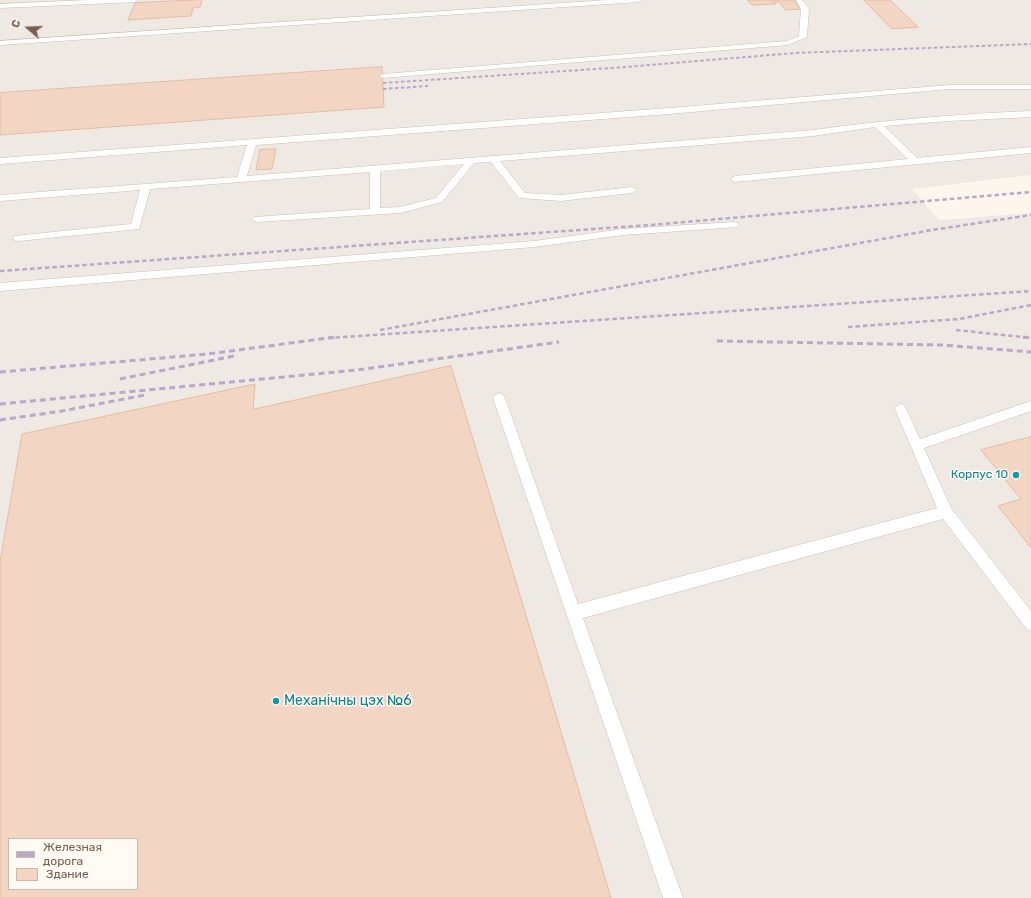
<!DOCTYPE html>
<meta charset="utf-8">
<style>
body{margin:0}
#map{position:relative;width:1031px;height:898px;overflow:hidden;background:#fdf6ec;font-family:Rubik,sans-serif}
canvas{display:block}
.legend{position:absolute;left:8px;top:838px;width:130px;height:52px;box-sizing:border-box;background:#fffaf3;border:1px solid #cabbb1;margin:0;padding:5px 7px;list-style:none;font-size:12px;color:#7a5c4d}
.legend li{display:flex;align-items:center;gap:8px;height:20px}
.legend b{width:20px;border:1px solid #cabbb1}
.north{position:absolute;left:8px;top:8px;width:40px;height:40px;-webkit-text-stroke:3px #fffaf3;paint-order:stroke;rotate:289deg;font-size:11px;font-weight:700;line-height:16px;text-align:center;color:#7a5c4d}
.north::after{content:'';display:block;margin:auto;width:14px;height:18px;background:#7a5c4d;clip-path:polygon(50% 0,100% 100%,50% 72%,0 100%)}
</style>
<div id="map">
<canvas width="1031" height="898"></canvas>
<ul class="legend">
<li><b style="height:5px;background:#b9a8c9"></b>Железная дорога</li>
<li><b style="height:11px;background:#f3d5c3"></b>Здание</li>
</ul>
<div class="north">С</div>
</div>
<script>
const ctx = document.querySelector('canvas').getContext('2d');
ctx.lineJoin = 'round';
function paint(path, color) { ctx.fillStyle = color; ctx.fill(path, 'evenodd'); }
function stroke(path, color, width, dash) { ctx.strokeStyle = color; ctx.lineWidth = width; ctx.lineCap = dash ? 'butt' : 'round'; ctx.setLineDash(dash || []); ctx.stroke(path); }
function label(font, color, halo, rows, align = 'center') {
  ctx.font = font + ' Rubik,sans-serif'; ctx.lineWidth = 3; ctx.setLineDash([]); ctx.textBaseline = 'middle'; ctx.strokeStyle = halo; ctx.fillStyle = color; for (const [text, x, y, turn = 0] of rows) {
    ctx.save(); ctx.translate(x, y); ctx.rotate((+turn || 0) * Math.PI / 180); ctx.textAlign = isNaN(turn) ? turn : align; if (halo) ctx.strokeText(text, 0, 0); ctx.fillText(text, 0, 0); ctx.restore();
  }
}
paint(new Path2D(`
 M0,0H1031V175L912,189L939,220L1031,213V898H0ZM9,839H137V889H9Z`), '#efe9e4');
const building = new Path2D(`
 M202,0L200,7L193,8L191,16L128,20L135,3Z
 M748,0H772L776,4L752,5Z
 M772,0H794L800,9L786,10L779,2H774Z
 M864,0H890L918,27L892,29Z
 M382,67L384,107L0,135V93Z
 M276,149L272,169L256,170L260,150Z
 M451,366L611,898H0V562L22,434L255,384L253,409ZM9,839H137V889H9Z
 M1031,437V548L998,506L1021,499L981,450Z`);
paint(building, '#f3d5c3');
stroke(building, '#e6bba3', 1);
const lane = new Path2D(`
 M88,0H138L135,2L0,8V4Z
 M607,0H641L638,2L0,45V41Z
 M796,0H802L809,9L807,37L788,45L383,78L379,76L383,74L787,41L799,36L801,9Z
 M950,85H1031V89H950L669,114L256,145L247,176L813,130C885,120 958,114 1031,111V117L949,121L884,126L917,158L1031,147V153L735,182L730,179L735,176L908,159L875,127L813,136L500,161L525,193L561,195L632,187L637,190L632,193L561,201L519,198L491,162L474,163L442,202L400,213L257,222L254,221L252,219L254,217L370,209V172L150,189L139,229L18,241L14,240L13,238L14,236L131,224L140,190L0,201V195L237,177L247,145L0,164V158L669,108ZM464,164L436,198L400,207L380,208V171Z
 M734,222L738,223L739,225L738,227L623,235L534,247L0,291V283L534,241L623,229Z
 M499,393L503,395L505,398L578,604L937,508L895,409L897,406L901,404L905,406L920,439L1031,401V411L924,448L951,508L1031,611V631L1026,628L943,519L583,618L683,898H663L493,398L495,395Z`);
stroke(lane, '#d1beb0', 1);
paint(lane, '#fff');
stroke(new Path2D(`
 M383,83L626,67L795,53L1031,44
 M383,89L428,86`), '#b9a8c9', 2, [3.5, 2.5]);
stroke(new Path2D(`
 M0,271L650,225L1031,192
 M848,327L959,319L1031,305
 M380,330L932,230L1031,215
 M956,330L1031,338
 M328,338L1031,291`), '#b9a8c9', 2.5, [4.5, 3]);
stroke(new Path2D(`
 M1023,337L1031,338
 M717,341L942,345L1031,352
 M0,372L208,354L336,337
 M120,379L234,356
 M0,404L357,370L559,342
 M0,420L62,411L145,395`), '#b9a8c9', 3, [6, 4]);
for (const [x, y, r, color] of [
 [1016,475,4,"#0f9aa8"],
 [276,701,4,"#0f9aa8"]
]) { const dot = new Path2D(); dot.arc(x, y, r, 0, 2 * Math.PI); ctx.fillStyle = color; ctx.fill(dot); stroke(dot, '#fffaf3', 1.5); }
label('12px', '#0d838f', '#fffaf3', [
 ["Корпус 10",1008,475]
], 'right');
label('14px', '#0d838f', '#fffaf3', [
 ["Механічны цэх №6",284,701]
], 'left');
</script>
